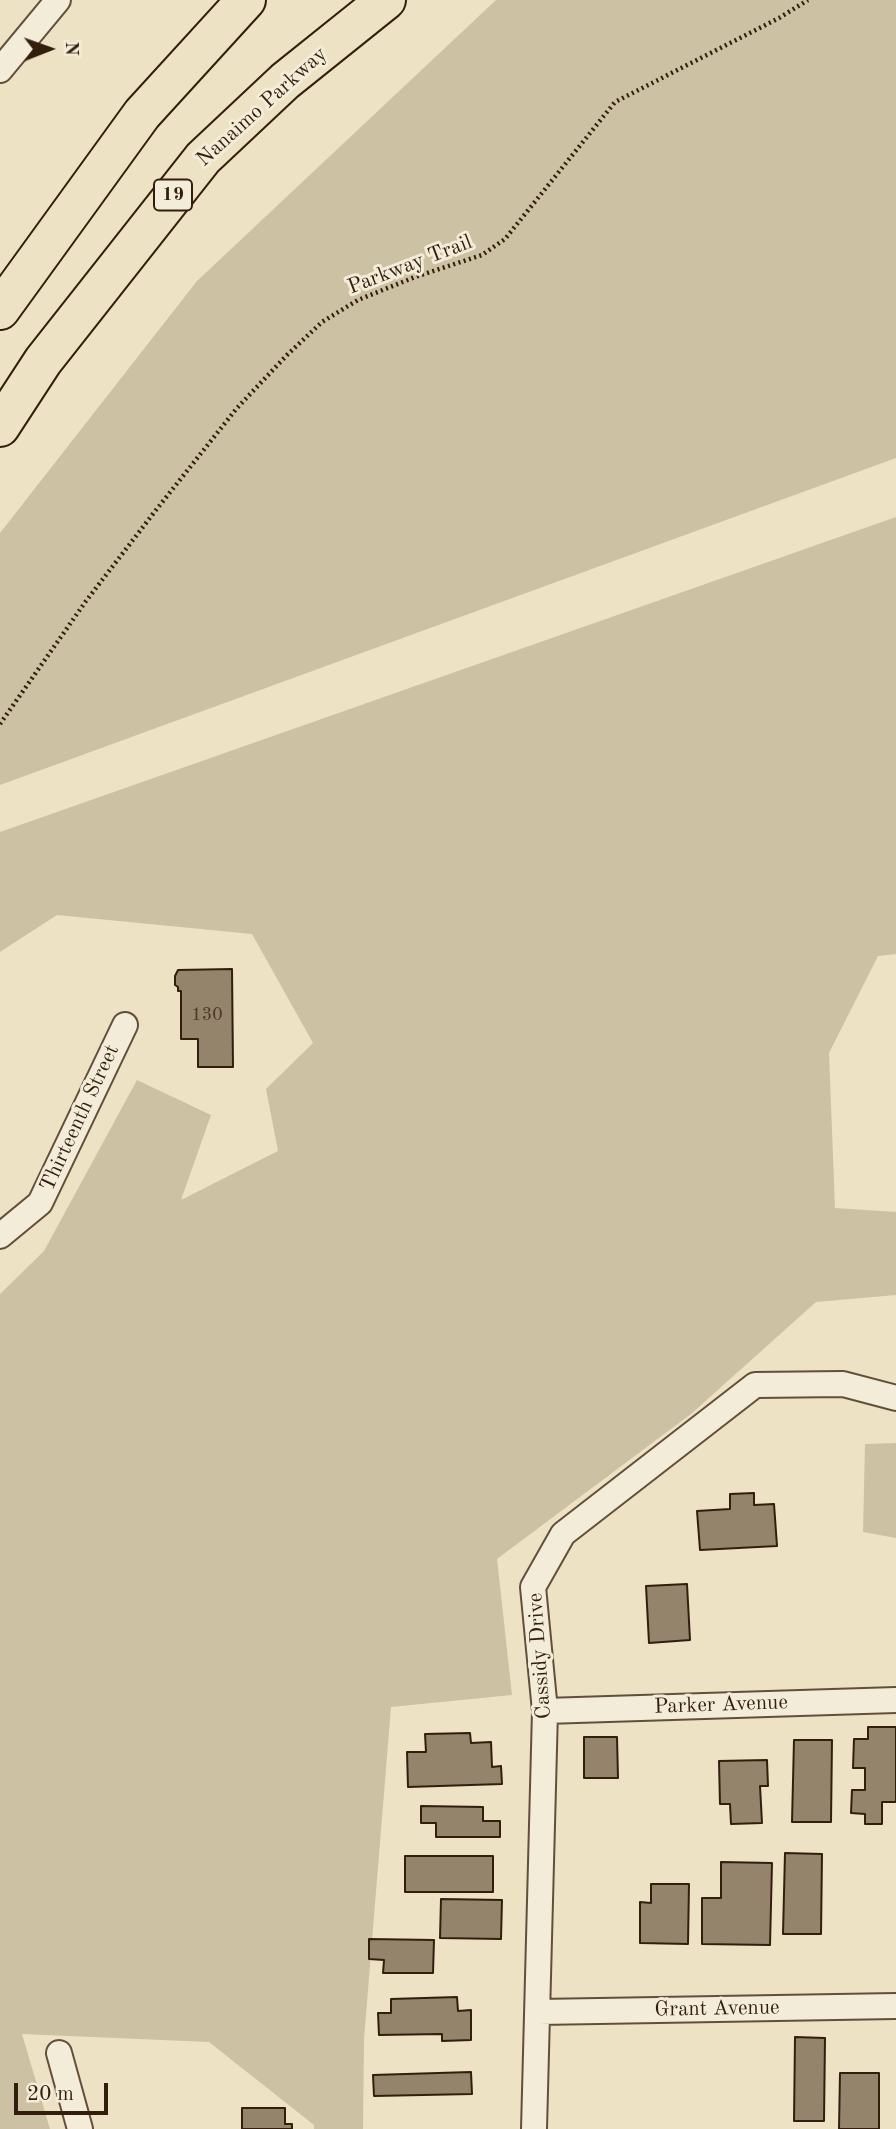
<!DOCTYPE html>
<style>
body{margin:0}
#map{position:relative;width:896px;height:2129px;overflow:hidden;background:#ede2c3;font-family:"Old Standard TT",serif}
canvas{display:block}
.north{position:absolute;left:14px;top:14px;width:70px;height:70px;-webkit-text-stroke:5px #f3ecd8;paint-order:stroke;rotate:89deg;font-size:19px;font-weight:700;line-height:28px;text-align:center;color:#331e0e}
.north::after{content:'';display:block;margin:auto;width:24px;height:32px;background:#331e0e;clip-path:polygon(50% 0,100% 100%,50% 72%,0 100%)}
.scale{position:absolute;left:14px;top:2083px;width:94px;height:32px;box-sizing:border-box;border:4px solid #331e0e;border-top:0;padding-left:9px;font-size:21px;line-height:24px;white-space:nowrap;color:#331e0e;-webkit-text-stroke:5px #f3ecd8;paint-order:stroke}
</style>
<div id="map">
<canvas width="896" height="2129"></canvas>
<div class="north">N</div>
<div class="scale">20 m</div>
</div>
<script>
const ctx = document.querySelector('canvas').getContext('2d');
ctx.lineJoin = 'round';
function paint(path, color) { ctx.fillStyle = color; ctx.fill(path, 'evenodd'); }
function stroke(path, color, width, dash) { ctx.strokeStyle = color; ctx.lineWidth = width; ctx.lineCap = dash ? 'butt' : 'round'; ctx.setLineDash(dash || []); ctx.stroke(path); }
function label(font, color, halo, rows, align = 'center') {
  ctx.font = font + ' "Old Standard TT",serif'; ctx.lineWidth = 6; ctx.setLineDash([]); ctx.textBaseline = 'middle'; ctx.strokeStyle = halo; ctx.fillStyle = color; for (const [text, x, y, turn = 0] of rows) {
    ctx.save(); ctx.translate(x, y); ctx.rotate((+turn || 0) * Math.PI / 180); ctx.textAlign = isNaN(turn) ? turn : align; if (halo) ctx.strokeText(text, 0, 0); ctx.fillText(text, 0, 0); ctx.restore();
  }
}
paint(new Path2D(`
 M496,0H896V458L0,785V533L197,281Z
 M896,517V954L878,956L829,1053L835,1208L896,1212V1295L816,1302L691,1414L497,1559L512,1695L391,1707L364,2039L363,2129H314V2125L209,2042L22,2034L50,2129H0V1294L44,1251L137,1080L211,1115L181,1200L278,1151L266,1089L313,1043L252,934L57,915L0,952V832Z
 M896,1443V1538L863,1532L865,1444Z`), '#cdc1a4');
const building = new Path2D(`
 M232,969L233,1067H198V1039H181V991H178V987L175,985V976L178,970Z
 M754,1493V1505L774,1504L777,1546L700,1550L697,1511L730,1509V1494Z
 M687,1584L690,1640L649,1643L646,1586Z
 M868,1727H896V1802H882V1824H865V1814L851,1813L852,1790H865V1768H853L854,1739H868Z
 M470,1733L471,1743L491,1742L492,1767L501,1766L502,1784L408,1787L407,1752H426L425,1734Z
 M584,1737H617L618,1778H584Z
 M794,1740H832L831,1822H792Z
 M767,1760L768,1786H760L762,1823L731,1824L730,1804H720L719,1761Z
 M421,1806L483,1807V1821H500V1837H436V1823H421Z
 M785,1853L822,1854L821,1934H783Z
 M405,1856H493V1892H405Z
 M721,1862L772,1863L770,1945L702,1944V1898H721Z
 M651,1884H689L688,1944L640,1943V1902L651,1903Z
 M441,1899L502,1900L501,1939L440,1938Z
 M369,1939L434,1940L433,1973H383L384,1960L369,1959Z
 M457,1997L458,2011L471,2010V2040L442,2041V2034L379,2035L378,2013H391V1999Z
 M795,2037L825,2038L824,2121H794Z
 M471,2072L472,2094L374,2096L373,2075Z
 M840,2073H879V2129H839Z
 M242,2108H285V2124H292V2129H242Z`);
paint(building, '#94846c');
stroke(building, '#331e0e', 2);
const street = new Path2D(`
 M0,70L58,0
 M0,1236L40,1203L125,1025
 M545,1711L896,1700
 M539,2012L896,2006
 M59,2053L80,2129
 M534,2129L545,1711L533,1587L563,1534L755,1385L843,1384L896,1398`);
const highway = new Path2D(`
 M0,310L142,114L246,0
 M0,427L43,361L203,158L285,81L386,0`);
stroke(street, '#624f3b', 28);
stroke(highway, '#331e0e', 42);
stroke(new Path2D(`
 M0,724L86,601L156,510L237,408L287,355L322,322L358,300L415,277L482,255L505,239L615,102L779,18L808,0`), '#331e0e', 4.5, [2, 3.5]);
stroke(street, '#f3ecd8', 24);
stroke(highway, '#ede2c3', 38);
label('18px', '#4b3826', null, [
 ["130",207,1015]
]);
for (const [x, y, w] of [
 [173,195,38]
]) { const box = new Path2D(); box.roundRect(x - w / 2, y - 15.5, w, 31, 5); ctx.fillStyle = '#f3ecd8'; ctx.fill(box); stroke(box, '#331e0e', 2); }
label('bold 19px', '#331e0e', null, [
 ["19",173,195]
]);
label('21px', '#331e0e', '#f3ecd8', [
 ["Nanaimo Parkway",262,107,-42],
 ["Parkway Trail",410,265,-21],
 ["Thirteenth Street",80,1118,-65],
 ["Cassidy Drive",540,1656,-94],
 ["Parker Avenue",721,1705,-2],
 ["Grant Avenue",717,2009,-1]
]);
</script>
